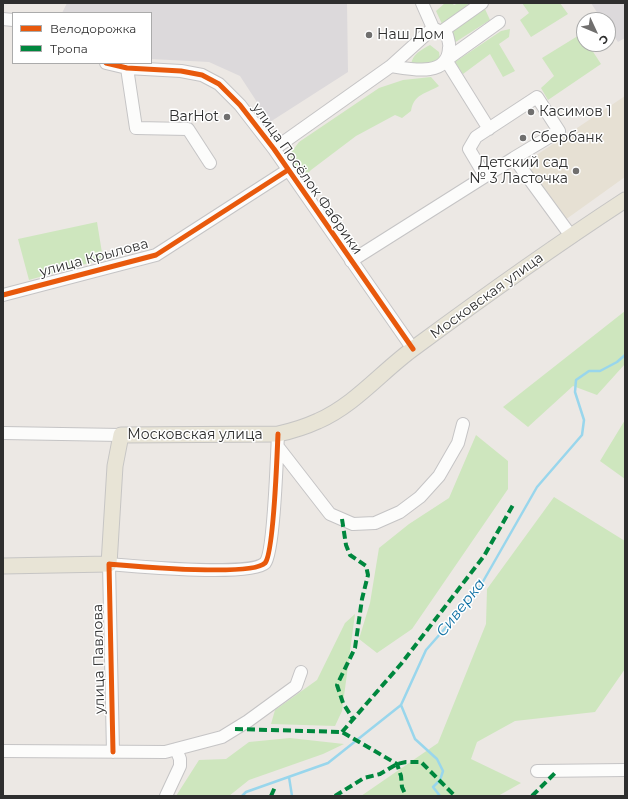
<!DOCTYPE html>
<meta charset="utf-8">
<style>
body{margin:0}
#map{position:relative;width:628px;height:799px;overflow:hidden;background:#ece8e4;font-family:Montserrat,sans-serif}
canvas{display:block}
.frame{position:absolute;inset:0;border:4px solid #2e2e2e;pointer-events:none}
.legend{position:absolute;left:12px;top:12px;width:140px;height:52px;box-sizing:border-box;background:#fff;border:1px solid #ababab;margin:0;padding:5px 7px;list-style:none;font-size:12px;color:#2e2e2e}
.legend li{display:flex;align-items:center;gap:8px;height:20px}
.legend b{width:20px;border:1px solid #ababab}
.north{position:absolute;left:576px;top:12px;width:40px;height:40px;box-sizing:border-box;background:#fff;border:1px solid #ababab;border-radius:50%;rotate:134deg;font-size:11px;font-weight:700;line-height:16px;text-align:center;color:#2e2e2e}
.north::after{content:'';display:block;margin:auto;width:14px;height:18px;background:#706f6e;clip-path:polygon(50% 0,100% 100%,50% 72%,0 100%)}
</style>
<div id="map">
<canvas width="628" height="799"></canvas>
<div class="frame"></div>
<ul class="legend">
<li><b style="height:5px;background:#e8590c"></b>Велодорожка</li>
<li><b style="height:5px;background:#00873e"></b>Тропа</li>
</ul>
<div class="north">С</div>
</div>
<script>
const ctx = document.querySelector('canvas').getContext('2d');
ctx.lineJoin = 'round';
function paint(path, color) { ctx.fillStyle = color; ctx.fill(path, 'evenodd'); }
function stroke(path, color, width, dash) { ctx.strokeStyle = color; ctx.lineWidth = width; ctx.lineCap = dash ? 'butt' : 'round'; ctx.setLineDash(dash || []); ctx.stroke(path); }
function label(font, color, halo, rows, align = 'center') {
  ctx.font = font + ' Montserrat,sans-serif'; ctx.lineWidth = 3; ctx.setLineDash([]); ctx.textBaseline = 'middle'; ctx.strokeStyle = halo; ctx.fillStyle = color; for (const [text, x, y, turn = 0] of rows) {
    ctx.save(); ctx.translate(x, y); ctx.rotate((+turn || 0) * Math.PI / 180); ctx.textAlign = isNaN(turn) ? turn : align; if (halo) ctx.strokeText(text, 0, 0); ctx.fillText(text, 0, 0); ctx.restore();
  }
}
paint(new Path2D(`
 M67,3H347L348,72L270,122L240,76L209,62L151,59V13H62Z
 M591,3H625V38L618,42L608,28V20H602Z`), '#dcd9db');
paint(new Path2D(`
 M625,96V177L565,220L523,164Z`), '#e6e0d3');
paint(new Path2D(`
 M445,3H452L454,5L459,3H470L442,24L436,11Z
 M522,3H560L568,14L531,37L520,20L529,13Z
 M485,9L490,20L454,43L452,31Z
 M510,29L509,37L499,44L515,71L503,77L490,54L463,74L455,62L501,31Z
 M581,34L584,39V44H588L601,64L548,100L541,88L554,76L542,58Z
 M430,45L439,52L440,59L430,63L411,65C412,54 421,50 430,45Z
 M431,77L439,86C425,94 414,94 411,111L402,118L395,115L356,136L311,170L302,179L294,168L290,154L299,142L379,88L403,80Z
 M97,222L103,259L29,280L18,239Z
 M625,311V364L597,395L573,386L528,427L503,407Z
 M625,420V479L600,461Z
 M476,435L508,461V489L412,629L377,653L359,639L370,603L379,548L409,524L449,498Z
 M554,497L625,541V669L595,712L515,721L477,742L471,759L521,783L498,796H361L438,743L486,624L487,589Z
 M355,614L342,711L335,726L271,724L275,710L317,680L345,623Z
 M290,738L344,744L323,754L249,780L229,796H176L199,760L226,759L249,742Z`), '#cee6be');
stroke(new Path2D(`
 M401,705L415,739L437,759L443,771L440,780L433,787L440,796
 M289,777L292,796
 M242,796L246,792L328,763L401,705L426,650L477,592L537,487L582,435L584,420L575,392L576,380L589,371H600L617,362L625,355`), '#99d6ec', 2.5);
const minor = new Path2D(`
 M422,3L433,28
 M3,19L13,20
 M441,32L482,3
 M106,63L127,68L181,71L202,75L219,84L240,105L274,149L413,349
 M127,68L136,128L188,129L210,163
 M489,129L446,60L499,22
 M274,149L391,66C410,69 448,78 449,48C450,44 448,39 447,35L433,28L391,66
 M485,176L469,149L476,137L537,97L559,131L514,158
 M351,261L514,158L571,236
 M3,295L156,255L288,170
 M3,433L121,435
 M278,447L330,514L353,524L375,523L400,512L420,497L439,476L458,443L463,424
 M3,751L165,752L222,737L248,721L296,686L301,672
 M113,752L109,564C133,566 251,577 265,563C274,553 277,454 278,434
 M537,771L625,770
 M166,796L180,766V759L176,749`);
const major = new Path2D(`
 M3,566L109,564L115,466L121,435L278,434C292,431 305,427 318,421C355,405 382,371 414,348C483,297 553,247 625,200`);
stroke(minor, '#c5c4c5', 14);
stroke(major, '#c6c5c4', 17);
stroke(minor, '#fcfcfb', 12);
stroke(major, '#e8e4d6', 15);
stroke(new Path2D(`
 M342,519L346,545L350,555L366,566L368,575L362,599L355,648L337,685L343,703L353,719
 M235,729L342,732L397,764L401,776L402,787L406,796
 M342,732L401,664L484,556L513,505
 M271,796L275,787
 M335,796L364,778L380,774L397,764L406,762H421L455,796
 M532,796L557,771`), '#00873e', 4, [8, 4]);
stroke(new Path2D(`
 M106,63L127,68L181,71L202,75L219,84L240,105L274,149L413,349
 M3,295L156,255L288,170
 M113,752L109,564C133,566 251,577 265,563C274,553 277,454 278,434`), '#e8590c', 5);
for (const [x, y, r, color] of [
 [369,35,4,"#706f6e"],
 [531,112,4,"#706f6e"],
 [227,117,4,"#706f6e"],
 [523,138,4,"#706f6e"],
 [576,171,4,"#706f6e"]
]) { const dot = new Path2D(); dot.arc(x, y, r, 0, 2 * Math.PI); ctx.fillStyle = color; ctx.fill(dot); stroke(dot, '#fff', 1.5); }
label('14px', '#2e2e2e', '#fff', [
 ["Наш Дом",377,35],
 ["Касимов 1",539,112],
 ["BarHot",219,117,"right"],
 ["Сбербанк",531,138],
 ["Детский сад",568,163,"right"],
 ["№ 3 Ласточка",568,179,"right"]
], 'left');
label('14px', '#2e2e2e', '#fff', [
 ["улица Посёлок Фабрики",307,179,55],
 ["улица Крылова",94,258,-15],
 ["Московская улица",487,296,-36],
 ["Московская улица",195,435],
 ["улица Павлова",99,659,-91]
]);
label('italic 15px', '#0d6fa3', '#fff', [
 ["Сиверка",461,608,-52]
]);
</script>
